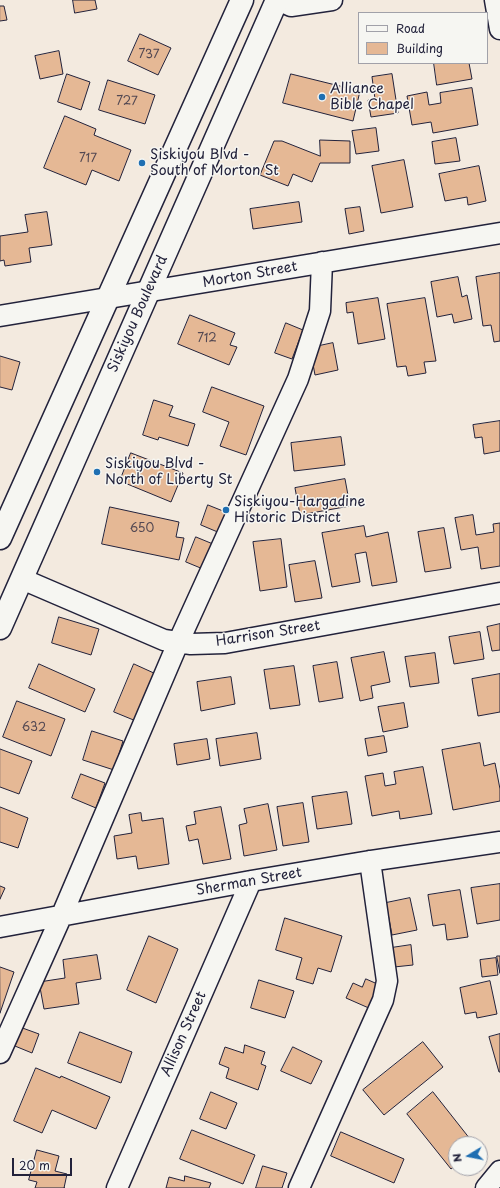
<!DOCTYPE html>
<style>
body{margin:0}
#map{position:relative;width:500px;height:1188px;overflow:hidden;background:#f3eadf;font-family:"Playpen Sans",sans-serif}
canvas{display:block}
.legend{position:absolute;left:358px;top:12px;width:130px;height:52px;box-sizing:border-box;background:#f6f6f2;border:1px solid #a1a1a9;margin:0;padding:5px 7px;list-style:none;font-size:12px;color:#22223b}
.legend li{display:flex;align-items:center;gap:8px;height:20px}
.legend b{width:20px;border:1px solid #a1a1a9}
.north{position:absolute;left:448px;top:1136px;width:40px;height:40px;box-sizing:border-box;background:#f6f6f2;border:1px solid #a1a1a9;border-radius:50%;rotate:260deg;font-size:11px;font-weight:700;line-height:16px;text-align:center;color:#22223b}
.north::after{content:'';display:block;margin:auto;width:14px;height:18px;background:#1f6fb2;clip-path:polygon(50% 0,100% 100%,50% 72%,0 100%)}
.scale{position:absolute;left:12px;top:1158px;width:60px;height:18px;box-sizing:border-box;border:2px solid #22223b;border-top:0;padding-left:5px;font-size:12px;line-height:14px;white-space:nowrap;color:#22223b;-webkit-text-stroke:3px #f6f6f2;paint-order:stroke}
</style>
<div id="map">
<canvas width="500" height="1188"></canvas>
<ul class="legend">
<li><b style="height:5px;background:#f6f6f2"></b>Road</li>
<li><b style="height:11px;background:#e5b895"></b>Building</li>
</ul>
<div class="north">N</div>
<div class="scale">20 m</div>
</div>
<script>
const ctx = document.querySelector('canvas').getContext('2d');
ctx.lineJoin = 'round';
function paint(path, color) { ctx.fillStyle = color; ctx.fill(path, 'evenodd'); }
function stroke(path, color, width, dash) { ctx.strokeStyle = color; ctx.lineWidth = width; ctx.lineCap = dash ? 'butt' : 'round'; ctx.setLineDash(dash || []); ctx.stroke(path); }
function label(font, color, halo, rows, align = 'center') {
  ctx.font = font + ' "Playpen Sans",sans-serif'; ctx.lineWidth = 3; ctx.setLineDash([]); ctx.textBaseline = 'middle'; ctx.strokeStyle = halo; ctx.fillStyle = color; for (const [text, x, y, turn = 0] of rows) {
    ctx.save(); ctx.translate(x, y); ctx.rotate((+turn || 0) * Math.PI / 180); ctx.textAlign = isNaN(turn) ? turn : align; if (halo) ctx.strokeText(text, 0, 0); ctx.fillText(text, 0, 0); ctx.restore();
  }
}
const building = new Path2D(`
 M73,0H95L97,9L75,13Z
 M0,6H4L7,20L0,21Z
 M140,34L171,48L158,75L128,61Z
 M59,51L63,74L40,79L35,56Z
 M434,63H469L472,79L437,85Z
 M67,74L90,82L81,110L58,102Z
 M291,74L360,91L353,121L283,103Z
 M392,74L398,113L371,117L368,100L375,99L372,77Z
 M108,80L155,95L145,124L99,110Z
 M472,88L478,125L433,133L431,122L412,125L407,96L427,92L429,105L441,103L440,93Z
 M65,116L96,129L94,135L131,150L119,181L92,170L86,185L44,168Z
 M376,128L379,151L356,154L352,131Z
 M456,138L460,161L435,164L432,142Z
 M320,140L350,141V163H320L312,182L293,174L288,186L260,175L274,141H282L320,156Z
 M404,160L413,207L381,213L372,166Z
 M479,166L486,201L468,205L467,197L445,201L439,174Z
 M299,202L302,222L253,229L250,209Z
 M360,207L364,231L349,234L345,209Z
 M47,212L52,245L29,248L31,262L5,266L4,260L0,261V236L28,232L25,215Z
 M500,273V341L494,342L491,325L483,326L476,277Z
 M458,277L462,297L467,295L472,319L454,323L452,314L437,317L431,282Z
 M378,298L385,339L358,344L353,312L347,313L346,303Z
 M425,298L436,361L424,362L426,373L408,376L406,366L397,367L387,304Z
 M190,315L235,333L230,345L237,347L229,365L178,344Z
 M286,323L303,330L292,359L275,353Z
 M333,343L338,370L315,375L310,348Z
 M0,356L20,362L12,390L0,387Z
 M212,387L264,406L246,455L220,446L229,422L203,412Z
 M154,400L173,406L169,416L195,424L188,446L159,437L158,440L143,435Z
 M500,421V451L484,454L482,437L475,438L473,425Z
 M341,437L345,465L294,471L291,443Z
 M131,453L183,473L171,502L120,481Z
 M345,479L350,506L300,515L295,488Z
 M208,505L228,513L220,533L201,525Z
 M110,507L179,522L176,537L184,538L179,560L102,544Z
 M473,515L476,535L494,532L493,524L500,523V566L481,569L478,547L461,550L455,518Z
 M364,526L366,537L388,532L397,582L372,586L366,552L355,554L360,582L332,587L322,533Z
 M444,528L451,568L425,572L418,532Z
 M196,537L213,544L203,569L186,562Z
 M281,539L287,587L260,591L253,542Z
 M315,561L322,598L295,602L289,565Z
 M59,617L99,629L91,655L52,643Z
 M500,624V650L492,651L487,627Z
 M480,632L484,659L454,664L449,637Z
 M384,652L390,682L371,686L373,698L360,701L351,658Z
 M435,653L439,683L410,687L405,657Z
 M337,662L343,698L319,702L313,666Z
 M39,664L95,689L85,712L29,688Z
 M134,664L156,674L136,721L114,712Z
 M294,666L300,705L270,709L264,670Z
 M500,674V712L478,716L472,679Z
 M231,677L235,704L201,711L197,682Z
 M17,701L65,719L51,756L3,737Z
 M404,703L408,727L383,732L378,707Z
 M92,731L123,741L114,770L83,760Z
 M257,733L261,759L220,766L216,739Z
 M384,736L387,752L368,756L365,739Z
 M207,739L210,759L177,765L174,744Z
 M480,743L484,766L495,763L500,789V801L453,810L442,750Z
 M0,749L32,761L19,794L0,787Z
 M423,767L432,814L400,819L399,811L372,816L365,776L383,773L385,786L396,784L394,772Z
 M81,774L105,783L96,808L72,798Z
 M347,792L352,824L317,829L312,797Z
 M303,803L309,842L283,846L277,807Z
 M268,804L277,850L244,856L239,825L247,823L244,809Z
 M0,807L28,818L18,848L0,842Z
 M221,807L231,859L203,864L198,839L189,841L186,826L196,824L194,812Z
 M141,813L142,821L163,818L169,864L138,869L136,856L117,859L114,836L132,833L129,815Z
 M500,884V920L477,924L471,888Z
 M0,886L5,888L0,899Z
 M460,890L468,937L447,940L445,924L433,926L428,895Z
 M410,898L417,930L392,935L386,903Z
 M285,918L342,936L331,972L318,968L313,984L296,979L302,958L276,950Z
 M149,936L178,949L156,1003L127,990Z
 M411,945L413,965L394,967L391,948Z
 M97,955L101,979L76,983L79,1004L44,1009L39,982L65,978L63,960Z
 M497,956H500V973Z
 M496,958L498,975L482,977L480,960Z
 M0,967L14,972L0,1013Z
 M366,979L382,986L371,1009L346,998L353,983L362,987Z
 M259,980L294,991L285,1018L251,1008Z
 M490,981L497,1014L477,1018L476,1012L465,1014L460,988Z
 M17,1026L39,1034L32,1053L10,1044Z
 M80,1032L132,1052L121,1083L68,1063Z
 M500,1034V1072H499L489,1037Z
 M423,1042L443,1067L384,1115L363,1090Z
 M245,1045L265,1052L261,1064L266,1066L258,1090L226,1078L229,1068L219,1064L225,1047L243,1053Z
 M293,1047L322,1061L311,1084L281,1071Z
 M36,1068L60,1078L61,1076L110,1097L96,1129L52,1110L42,1133L14,1121Z
 M211,1092L237,1103L226,1129L200,1119Z
 M433,1092L474,1144H456V1165L451,1169L407,1114Z
 M192,1130L255,1155L243,1184L180,1159Z
 M341,1132L404,1159L394,1183L331,1156Z
 M37,1150L59,1156L55,1171L67,1174L64,1188H65H35L37,1182L29,1180Z
 M263,1166L287,1173L282,1188H256Z
 M185,1176L211,1183L209,1188H166L169,1177L184,1181Z`);
paint(building, '#e5b895');
stroke(building, '#22223b', 1);
const minor = new Path2D(`
 M278,0L291,6L332,0
 M495,0L500,29
 M0,316L500,233
 M22,579L164,640L191,644L225,643L500,593
 M0,927L251,881L370,861L500,842
 M0,1053L61,917L178,643L298,379L320,311L322,262
 M117,1188L251,881
 M299,1188L383,1000L387,981L370,861
 M486,1188L500,1171`);
const major = new Path2D(`
 M0,538L242,0
 M0,628L277,0`);
stroke(minor, '#22223b', 23);
stroke(major, '#22223b', 25);
stroke(minor, '#f6f6f2', 20);
stroke(major, '#f6f6f2', 22);
for (const [x, y, r, color] of [
 [322,97,4,"#1f6fb2"],
 [142,163,4,"#1f6fb2"],
 [97,472,4,"#1f6fb2"],
 [226,510,4,"#1f6fb2"]
]) { const dot = new Path2D(); dot.arc(x, y, r, 0, 2 * Math.PI); ctx.fillStyle = color; ctx.fill(dot); stroke(dot, '#f6f6f2', 1.5); }
label('12px', '#534852', null, [
 ["737",149,55],
 ["727",127,102],
 ["717",88,159],
 ["712",207,339],
 ["650",142,529],
 ["632",34,728]
]);
label('14px', '#22223b', '#f6f6f2', [
 ["Alliance",330,89],
 ["Bible Chapel",330,105],
 ["Siskiyou Blvd -",150,155],
 ["South of Morton St",150,171],
 ["Siskiyou Blvd -",105,464],
 ["North of Liberty St",105,480],
 ["Siskiyou-Hargadine",234,502],
 ["Historic District",234,518]
], 'left');
label('14px', '#22223b', '#f6f6f2', [
 ["Morton Street",250,275,-10],
 ["Siskiyou Boulevard",138,314,-66],
 ["Harrison Street",268,634,-9],
 ["Sherman Street",249,882,-10],
 ["Allison Street",184,1034,-66]
]);
</script>
